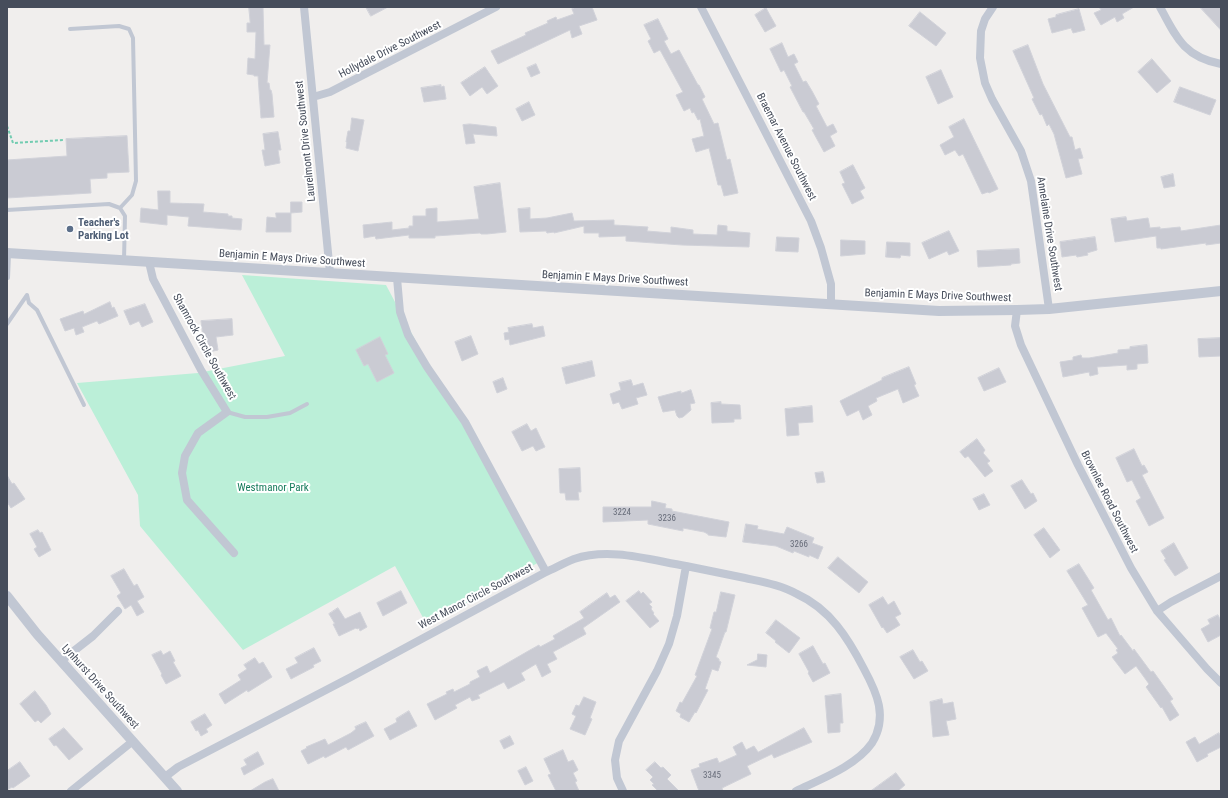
<!DOCTYPE html>
<style>
body{margin:0}
#map{position:relative;width:1228px;height:798px;overflow:hidden;background:#f0eeed;font-family:"Roboto Condensed",sans-serif}
canvas{display:block}
.frame{position:absolute;inset:0;border:8px solid #464d5b;pointer-events:none}
</style>
<div id="map">
<canvas width="1228" height="798"></canvas>
<div class="frame"></div>
</div>
<script>
const ctx = document.querySelector('canvas').getContext('2d');
ctx.lineJoin = 'round';
function paint(path, color) { ctx.fillStyle = color; ctx.fill(path, 'evenodd'); }
function stroke(path, color, width, dash) { ctx.strokeStyle = color; ctx.lineWidth = width; ctx.lineCap = dash ? 'butt' : 'round'; ctx.setLineDash(dash || []); ctx.stroke(path); }
function label(font, color, halo, rows, align = 'center') {
  ctx.font = font + ' "Roboto Condensed",sans-serif'; ctx.lineWidth = 4; ctx.setLineDash([]); ctx.textBaseline = 'middle'; ctx.strokeStyle = halo; ctx.fillStyle = color; for (const [text, x, y, turn = 0] of rows) {
    ctx.save(); ctx.translate(x, y); ctx.rotate((+turn || 0) * Math.PI / 180); ctx.textAlign = isNaN(turn) ? turn : align; if (halo) ctx.strokeText(text, 0, 0); ctx.fillText(text, 0, 0); ctx.restore();
  }
}
paint(new Path2D(`
 M242,275L386,285L420,349L541,561L427,625L395,566L243,650L140,526L138,495L77,383L198,373L285,356Z`), '#bbefd8');
const building = new Path2D(`
 M249,7H263L264,45H270L267,83H269L270,90H271L272,94L274,117L261,118L258,76H254V75L247,74L248,58L255,59L256,32H247V23H250Z
 M366,7H388L371,16Z
 M576,7H592L597,20L579,26L582,34L572,38L570,30L498,64L491,51L526,35L525,33L548,23L547,21L556,17L557,20L574,14L572,9Z
 M1099,7H1134L1122,14L1124,18L1117,22L1115,17L1101,25L1094,13L1101,10Z
 M1200,7H1221V30Z
 M766,8L776,26L765,32L755,15Z
 M1079,9L1085,30L1073,33L1071,28L1052,33L1048,19L1056,17V15Z
 M920,12L946,33L936,46L909,26Z
 M658,19L668,39L664,41L671,54L679,50L698,85H699L705,97L702,99L714,124L718,123L727,160L730,159L738,193L724,196L721,185H718L709,148L696,152L692,139L704,136L700,119L698,120L694,112L692,113L690,108L684,111L676,95L683,92L660,50L654,53L648,41L651,39L644,25Z
 M782,43L788,57L794,54L798,62L794,64L803,82L806,81L812,91L819,104L816,106L827,127L833,124L837,132L830,136L835,146L824,152L812,130L814,129L804,112H803L790,87L792,86L784,70L781,72L770,49Z
 M1028,45L1043,84L1070,137H1072L1075,150L1080,148L1083,158L1078,159L1082,174L1066,178L1054,134L1049,124L1047,126L1042,114L1040,115L1032,99L1034,98L1013,51Z
 M1152,59L1171,81L1157,93L1138,72Z
 M536,64L540,73L531,77L527,68Z
 M485,67L498,86L487,94L482,87L470,96L461,83Z
 M941,70L953,97L938,104L926,77Z
 M441,85V87L444,86L446,99L424,102L421,88Z
 M1180,87L1216,100L1210,115L1174,102Z
 M529,102L535,115L522,121L516,109Z
 M352,118L364,120L358,151L346,148L347,142H346L348,131H350Z
 M964,119L998,189L989,193L988,192L982,194L963,154L959,156L955,150L945,155L940,145L954,137L949,127Z
 M470,124L496,127L497,136L473,134L475,143L466,144L463,125Z
 M278,132L281,150H278L280,163L265,166L262,150H265L263,134Z
 M127,136L129,172L107,173V178L90,179L91,193L7,198V160L67,156L66,139Z
 M853,165L865,188L860,191L864,198L852,204L842,184L845,183L840,172Z
 M1173,174L1175,186L1164,188L1161,177Z
 M500,183L506,232L487,234H481L480,233L435,236V238H409V235L376,239L375,236L364,238L363,225L392,222V230L409,228V226H413V216H426V209L437,208V222L479,219L474,187Z
 M158,191H170V203L204,204L203,212L228,214V216H232V218L242,219L241,230L188,226L189,217L167,215V225L140,222L141,208L158,210Z
 M291,202H302V212L291,213Z
 M530,208V219L547,218L572,213L574,221L614,220V225L648,227L647,231L671,233V227L693,230V234L717,235L718,225L727,226V231L750,233L749,247L682,245L626,241V236L599,237V233H584V226L554,233V232L547,233L546,231L520,232L518,209Z
 M276,213H291V232H266L267,217L276,218Z
 M1126,217L1127,221L1148,218L1150,228L1160,227V229L1180,227L1181,231L1221,225V243L1206,245V243L1161,249V248H1157L1156,236L1115,242L1111,219Z
 M949,231L959,251L949,255L947,251L929,259L922,243Z
 M777,237L799,238L798,252L776,251Z
 M1095,237L1097,250L1087,253L1088,255L1077,257L1076,255L1062,257L1060,242Z
 M841,240L865,241V254L841,256Z
 M887,242L910,243V256L901,255L900,258L886,257Z
 M1019,249L1020,263L1011,264V265L978,267L977,251Z
 M110,302L112,308L114,307L118,316L99,324L97,321L82,327L84,332L76,335L74,328L65,331L60,319L83,311L84,314Z
 M145,304L153,322L142,327L139,321L130,325L124,311Z
 M232,319L233,335L216,337L218,350L209,352L206,336H203L201,321Z
 M532,324L533,328L543,326L545,336L510,345L509,339L505,340L504,333L509,332L508,328Z
 M471,336L478,354L462,361L455,342Z
 M380,337L388,354L385,355L394,373L377,382L368,364L364,366L356,350Z
 M1221,338V356L1199,357L1198,339Z
 M1147,345L1148,363L1137,364V369L1127,370V365L1097,367L1098,374L1090,376L1089,372L1063,377L1060,362L1073,360V357L1081,355L1082,358H1089L1118,353V350L1130,349V347Z
 M592,361L595,376L566,384L562,368Z
 M909,367L916,384L914,385L919,396L903,403L898,389L876,398L877,401L868,406L872,415L863,420L859,410L847,416L840,401L882,380V378Z
 M999,368L1006,382L984,391L978,378Z
 M503,378L507,389L497,393L493,382Z
 M631,380L633,386L643,383L647,395L636,398L638,404L622,409L619,402L613,404L610,394L621,390L619,383Z
 M691,390L695,403L690,404L691,410L683,417L679,418L677,416L675,410L663,412L658,397L681,391V393Z
 M721,402V404L740,405L741,419H734V422L712,423L711,403Z
 M812,406L813,422L798,423L799,435L787,436L785,409Z
 M527,424L531,431L536,428L545,447L536,451L533,446L522,451L512,432Z
 M977,439L985,450L983,453L990,461L987,463L993,471L985,477L968,456L965,458L960,452Z
 M1134,449L1142,466L1144,465L1148,472L1142,475L1164,518L1149,526L1136,501L1141,498L1132,480L1127,482L1116,458Z
 M580,468L581,492H578L579,500H566L565,493H560L559,469Z
 M823,472L825,482L817,483L815,473Z
 M7,475L12,484L14,483L25,499L11,508L7,502Z
 M1022,480L1031,494L1033,493L1037,501L1025,509L1011,486Z
 M984,494L990,505L979,510L973,499Z
 M652,501L666,504L665,508L672,509V511L729,522L726,537L708,535V534L704,532L683,528V531L648,524V520L603,522V507H651Z
 M746,524L758,526L757,529L784,534L787,527L814,538L812,543L823,547L818,559L809,555V557L794,551L793,553L776,546L743,542Z
 M1044,528L1060,550L1050,558L1034,535Z
 M38,530L40,533L42,532L51,550L39,557L34,549L37,547L30,534Z
 M1174,543L1188,568L1175,576L1164,560L1166,559L1161,551Z
 M838,557L868,582L859,593L828,568Z
 M1079,564L1094,588L1091,590L1108,620L1111,618L1120,636L1121,635L1133,651L1134,649L1151,672L1153,671L1173,699L1170,701L1179,715L1170,721L1162,707L1161,708L1146,687L1149,684L1136,666L1125,674L1112,657L1118,653L1116,650L1118,649L1106,633L1098,637L1082,608L1088,605L1067,571Z
 M124,569L134,586L137,584L144,597L137,601L144,612L137,616L131,605L125,609L117,596L121,593L111,576Z
 M401,591L407,603L383,616L377,603Z
 M639,591L641,594L643,592L652,602L649,604L652,607L651,609L654,613L653,614L659,621L650,628L626,601Z
 M721,592L735,595L726,632H725L716,657L719,659V661L721,662L718,671L712,669L705,689L708,690L696,713L695,712L689,722L680,717L681,714L676,711L680,702L682,703L697,676L695,675L712,629L710,628L714,612H716Z
 M607,593L610,598L615,595L620,602L583,628L586,634L553,652L557,659L547,664L551,672L542,677L536,664L521,673L525,680L508,689L504,682L478,695L480,698L472,701L470,697L455,705L457,708L435,720L427,704L447,694L446,692L453,689L454,692L470,684V682L480,677L477,671L487,666L490,673L530,650L539,645L540,647L555,639L553,636L584,618L580,612Z
 M883,597L888,605L894,601L901,614L895,617L900,625L887,633L883,627L882,628L869,605Z
 M338,608L345,619L360,612L367,627L360,631L359,628L357,629L356,628L339,636L333,624H335L329,614Z
 M1218,615L1221,621V635L1208,642L1201,629L1210,624L1208,620Z
 M776,620L800,638L789,653L775,642L776,641L766,633Z
 M813,646L823,664L825,663L830,673L813,682L808,673L809,672L799,654Z
 M314,648L321,661L313,665L314,667L291,679L286,669L298,663L295,658Z
 M913,650L920,662L922,661L928,671L914,679L900,657Z
 M161,651L163,655L170,651L175,661L173,662L181,676L166,684L161,675L162,674L152,655Z
 M758,654L767,655L766,667L747,665L757,660Z
 M255,658L259,664L263,662L272,677L248,692L247,690L225,704L219,694L241,680L238,675L247,669L244,665Z
 M35,691L46,705L51,714L41,723L38,720L35,722L20,704Z
 M841,694L843,723H840V732L828,733L825,696Z
 M584,697L596,702L590,718L592,719L585,735L570,729L576,716L572,714L576,705L579,706Z
 M942,699L943,704L953,702L956,719L946,721L949,735L933,737L930,702Z
 M409,711L417,726L390,740L384,729L397,722L396,719Z
 M205,714L212,725L206,729L208,732L201,736L198,730L196,731L191,722Z
 M366,722L374,736L348,750L346,747L325,758L324,756L308,764L301,751L307,748L306,747L325,739L328,745L351,733L356,729L355,727Z
 M64,728L83,749L69,760L56,745L54,746L49,739Z
 M804,728L812,742L774,758L772,754L747,766L751,774L722,788L723,791H699L691,770L700,767L699,764L717,758L719,763L737,755L733,747L742,742L746,750L754,746L758,752Z
 M1219,733L1221,737V747L1207,754L1208,756L1197,762L1186,742L1195,737L1199,744Z
 M510,736L514,744L504,749L500,741Z
 M563,750L568,762L573,760L578,770L573,773L577,781L575,782L579,791H556L548,775L551,774L544,759Z
 M258,752L264,764L244,775L241,768L247,765L244,760Z
 M20,762L30,776L13,788L12,787L7,790V771Z
 M655,762L661,768L663,767L671,775L667,779L679,791H658L652,785L654,784L650,780L653,777L646,770Z
 M526,767L533,781L525,785L518,771Z
 M896,773L905,785L898,791H871Z
 M273,779L279,791H250L265,782Z`);
paint(building, '#cacbd3');
stroke(building, '#d1d2d9', 1);
stroke(new Path2D(`
 M7,126L13,143L64,140`), '#73ccb1', 2, [3, 2]);
stroke(new Path2D(`
 M70,29L119,26L129,29L133,38L136,181L132,195L120,208
 M7,210L109,204L120,208L125,216L124,260
 M113,233L125,236
 M8,278L9,254
 M27,295L29,303L37,310L84,405
 M7,324L27,295
 M227,412L245,417H267L290,413L307,404`), '#c1c7d3', 4);
stroke(new Path2D(`
 M304,7L330,273
 M701,7L811,221L821,248L831,284V304
 M993,7L985,19L981,31L980,58L985,83L992,99L1021,151L1031,181L1049,309
 M1160,7C1176,37 1184,57 1221,64
 M313,97L330,92L496,7
 M149,262L153,279L201,370L227,412L198,433L185,456L182,473L187,500L234,553
 M397,278L400,312L408,335L427,367L465,422L546,572
 M1017,310L1015,326L1021,345L1078,465L1131,568L1157,611L1207,669L1221,683
 M1157,611L1171,602L1221,576
 M61,661L93,636L118,611
 M165,777L178,767L351,677L546,572C555,568 564,563 574,559C610,547 650,560 686,566
 M71,791L133,741
 M623,791L617,778L615,760L619,741L657,671L669,644L677,616L686,566C706,570 725,574 745,578C763,582 781,585 797,594C830,609 848,638 864,669C877,693 888,717 872,743C856,766 821,779 796,791`), '#c1c7d3', 8);
stroke(new Path2D(`
 M7,253L939,311L1017,310L1049,309L1221,291
 M7,596L37,634L177,791`), '#c1c7d3', 10);
for (const [x, y, r, color] of [
 [70,229,4,"#5c6f8a"]
]) { const dot = new Path2D(); dot.arc(x, y, r, 0, 2 * Math.PI); ctx.fillStyle = color; ctx.fill(dot); stroke(dot, '#fff', 1.5); }
label('9px', '#676c79', null, [
 ["3224",622,513],
 ["3236",667,519],
 ["3266",799,545],
 ["3345",712,776]
]);
label('11px', '#464d5b', '#fff', [
 ["Hollydale Drive Southwest",390,50,-27],
 ["Laurelmont Drive Southwest",306,141,-96],
 ["Braemar Avenue Southwest",786,147,63],
 ["Annelaine Drive Southwest",1049,234,81],
 ["Benjamin E Mays Drive Southwest",292,259,4],
 ["Benjamin E Mays Drive Southwest",615,279,3],
 ["Benjamin E Mays Drive Southwest",938,296,2],
 ["Shamrock Circle Southwest",204,347,61],
 ["Brownlee Road Southwest",1109,502,63],
 ["West Manor Circle Southwest",476,597,-28],
 ["Lynhurst Drive Southwest",100,687,48]
]);
label('bold 11px', '#4e5e75', '#fff', [
 ["Teacher's",78,223],
 ["Parking Lot",78,236]
], 'left');
label('11px', '#177c5c', '#fff', [
 ["Westmanor Park",273,488]
]);
</script>
